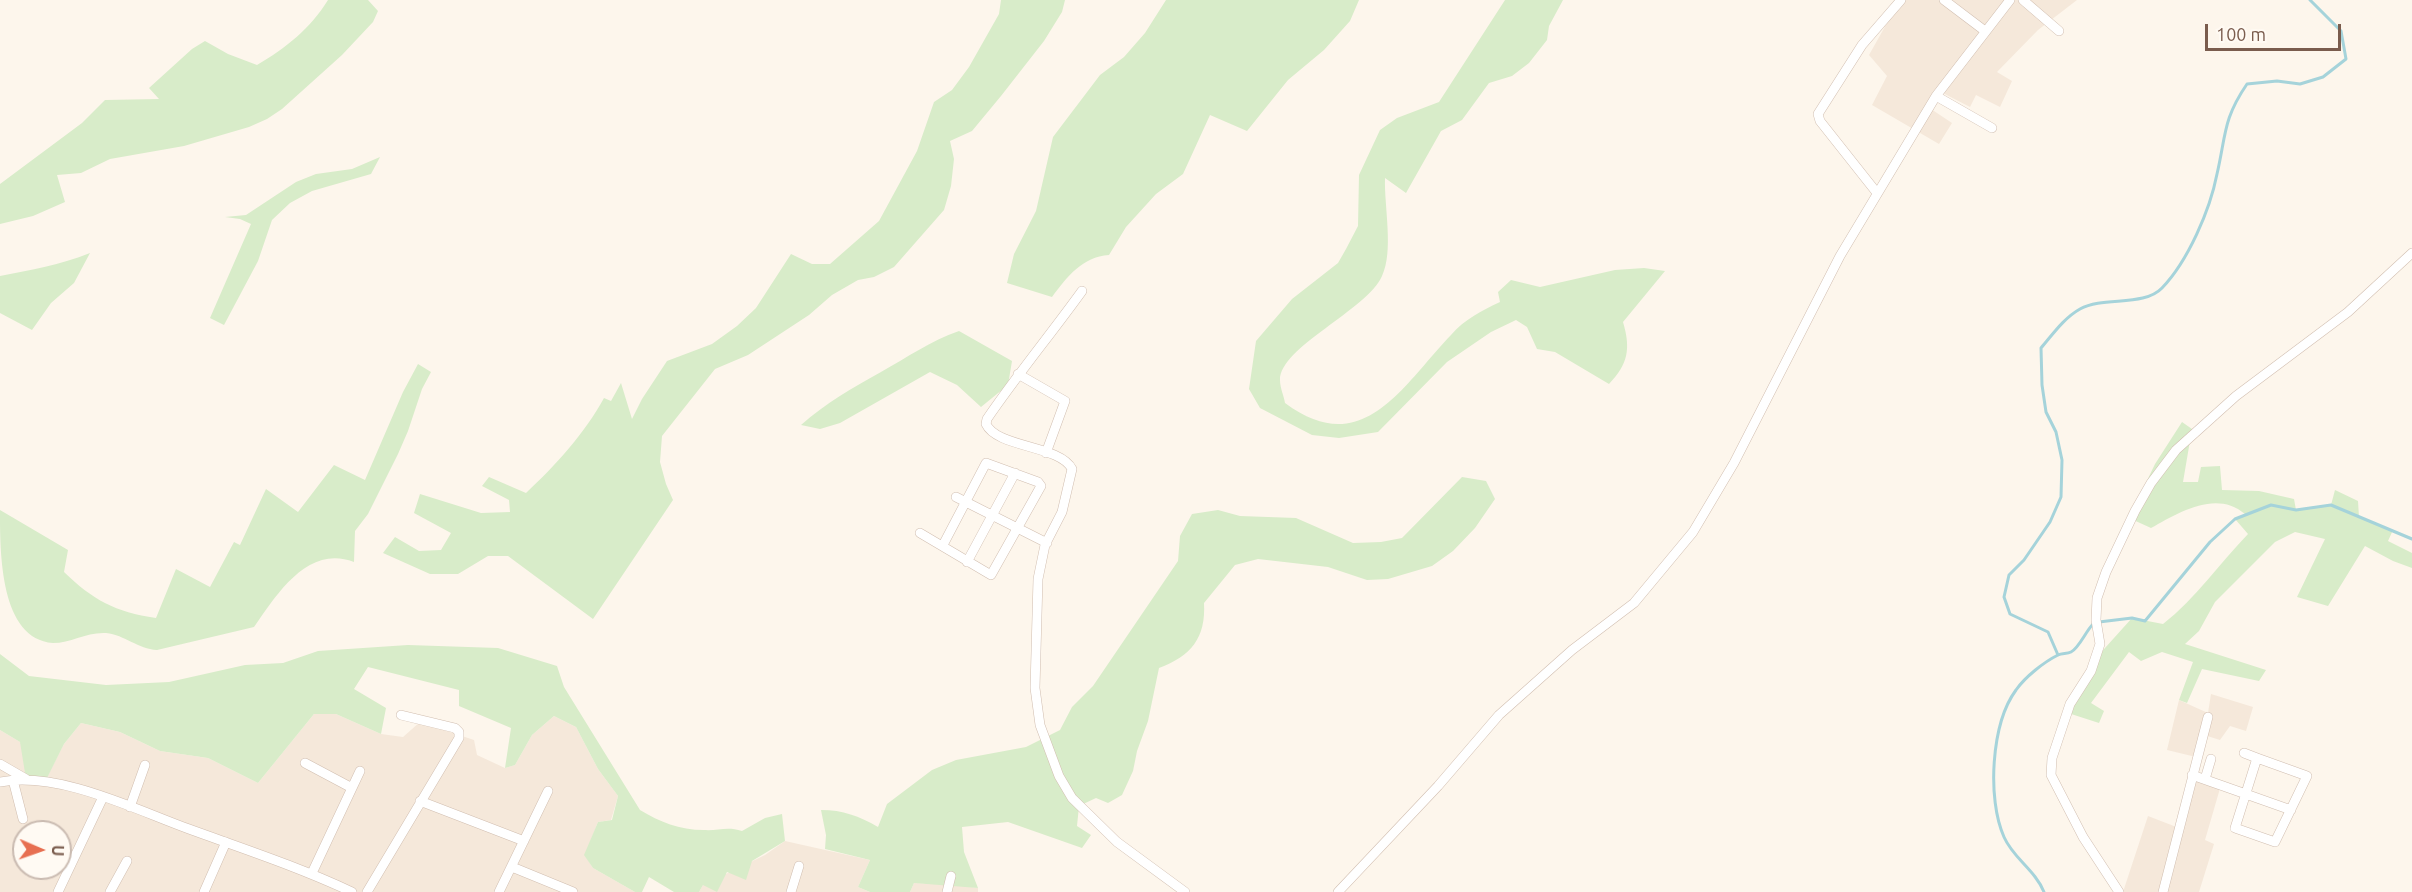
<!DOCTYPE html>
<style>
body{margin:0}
#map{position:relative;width:2412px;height:892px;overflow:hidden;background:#fdf6ec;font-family:Ubuntu,sans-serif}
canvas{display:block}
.north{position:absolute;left:12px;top:820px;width:60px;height:60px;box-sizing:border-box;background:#fffaf3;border:2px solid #cabbb1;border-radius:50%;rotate:92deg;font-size:16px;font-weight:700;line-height:24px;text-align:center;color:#7a5c4d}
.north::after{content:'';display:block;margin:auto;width:21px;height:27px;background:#e76f51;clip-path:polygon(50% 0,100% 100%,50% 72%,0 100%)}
.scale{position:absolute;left:2205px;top:24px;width:136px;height:27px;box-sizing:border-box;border:3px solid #7a5c4d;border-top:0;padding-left:8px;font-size:18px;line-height:21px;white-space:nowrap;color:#7a5c4d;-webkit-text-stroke:4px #fffaf3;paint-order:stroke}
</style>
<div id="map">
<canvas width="2412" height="892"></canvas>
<div class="north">U</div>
<div class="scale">100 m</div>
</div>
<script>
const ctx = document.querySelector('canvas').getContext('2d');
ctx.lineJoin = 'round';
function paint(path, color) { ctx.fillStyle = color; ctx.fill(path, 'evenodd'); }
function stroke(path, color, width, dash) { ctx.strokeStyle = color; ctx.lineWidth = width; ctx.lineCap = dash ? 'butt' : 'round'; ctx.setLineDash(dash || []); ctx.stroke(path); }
paint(new Path2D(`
 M1900,0H2077L2038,30L1997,72L2012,81L2000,107L1976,95L1970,107L1939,91L1928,107L1952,123L1939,144L1872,105L1887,76L1869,55Z
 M2211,694L2253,707L2246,731L2230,726L2220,740L2201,734L2196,757L2167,750L2179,700L2208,713Z
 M314,714H336L381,734L403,737L420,722L474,740L477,755L505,768L515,765L532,735L554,716L576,727L598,769L618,796L611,820L598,822L585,855L593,868L635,892H0V730L20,742L45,781L64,744L81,723L120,732L160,751L208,758L258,783ZM24,832H60V868H24Z
 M2191,779L2221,785L2205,840L2214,844L2199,892H2123L2148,816L2179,828Z
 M785,841L870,860L858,887L870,892H699L703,885L765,855Z
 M914,883L949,884L978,888V892H910Z`), '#f5e8da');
paint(new Path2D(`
 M328,0H368L378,11L373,22L342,55L282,109L267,119L249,127L184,146L110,159L81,173L57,175L65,202L33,216L0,224V184L82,123L105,100L159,99L149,88L192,49L205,41L228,54L257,65C286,48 310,29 328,0Z
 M1001,0H1065L1062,12L1044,41L1001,96L972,131L950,141L954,159L951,186L944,210L894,267L874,277L858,280L832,295L809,315L748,355L715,369L662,436L660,462L666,484L673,500L593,619L508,556H488L458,574H430L383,553L395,537L419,551L441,550L451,533L414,513L420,494L481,513L510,512L509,500L482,486L489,477L526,493C555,466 585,433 604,398L611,401L621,383L632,419L642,399L667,361L712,344L737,326L756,308L791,254L812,264H830L879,221L917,151L934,102L952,90L969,67L999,14Z
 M1166,0H1359L1350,21L1324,50L1288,80L1247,131L1210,115L1183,174L1156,194L1126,227L1109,255C1082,257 1068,276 1052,297L1007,283L1014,254L1036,211L1053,137L1100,75L1124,57L1145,33Z
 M1505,0H1563L1549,26L1547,40L1529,63L1512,76L1489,83L1462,120L1441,131L1406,193L1385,178C1384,206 1394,251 1382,276C1367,310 1280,347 1280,380C1280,388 1284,396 1285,403C1363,461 1402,386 1451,335C1465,319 1481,311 1500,302L1498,292L1511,280L1540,287L1615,270L1644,268L1665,271L1623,322C1631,349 1628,364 1609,384L1555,352L1537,349L1527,327L1516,320L1491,332L1447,362L1378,432L1339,438L1312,435L1260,408L1249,389L1256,341L1292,299L1338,263L1346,249L1358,226L1359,175L1380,130L1397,118L1439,102Z
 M380,157L371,174L312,191L290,203L272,220L258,261L224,325L210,318L251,224L240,219L225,217L246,215L296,182L316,174L352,169Z
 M90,253L74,283L51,303L32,330L0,313V276C31,270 60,265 90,253Z
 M959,331L1012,361L1008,385L981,407L957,385L930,372L840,423L820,429L801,425C826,403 852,388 881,372C908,357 930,341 959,331Z
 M418,364L431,372L422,389L408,431L398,454L368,514L355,531L354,562C308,544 277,594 254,627L157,650C138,649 125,635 106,633C86,632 71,643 53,643C0,639 0,554 0,510L68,550L64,572C93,600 115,612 156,618L176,569L210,587L234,542L240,545L266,489L298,512L334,465L365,480L403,392Z
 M2182,422L2192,429L2183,482H2198L2201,467L2220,466L2222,490L2259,491L2294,499L2296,510L2331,505L2335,490L2358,501L2359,517L2393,530L2388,541L2412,553V568L2393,561L2365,546L2328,606L2297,597L2325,539L2295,532L2275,542L2215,602L2199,631L2185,644L2266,670L2259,681L2202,669L2187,703L2179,700L2193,662L2162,652L2141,661L2129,652L2091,703L2104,711L2099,723L2068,713L2096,658L2132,618L2163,624C2196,598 2219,564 2248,534L2235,519L2245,514C2216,489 2178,513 2151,528L2129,518L2155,464Z
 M1462,477L1486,481L1495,499L1475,528L1453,551L1432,566L1388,579L1367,580L1328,567L1258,559L1235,565L1204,603C1206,638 1191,656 1159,668L1148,721L1137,751L1133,771L1122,795L1108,803L1096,798L1079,806L1077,826L1091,835L1082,848L1008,822L962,827L964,852L978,888L914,883L910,892H870L858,887L870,860L825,849L826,835L821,810C843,810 859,816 878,827L887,804L932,770L956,760L1026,747L1060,730L1072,707L1093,686L1178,561L1180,536L1192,514L1218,510L1240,516L1296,518L1353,543L1381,542L1402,538Z
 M408,645L498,648L557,666L564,687L640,810C660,822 679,830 704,830C718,831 727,826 742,831L765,818L782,814L785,841L752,861L746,880L727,872L717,892L703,885L699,892H674L649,877L642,892H635L593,868L584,855L598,822L612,820L618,796L598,769L576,727L554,716L532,735L515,765L505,768L511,728L459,706V690L368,667L354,689L386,708L381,734L336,714H314L258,783L208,758L160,751L120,732L81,723L64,744L45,782L26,779L20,742L0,730V654L29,676L106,685L169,682L245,665L283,663L318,651Z`), '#d8ecc9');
stroke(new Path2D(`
 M2099,622L2132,618L2145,621L2210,542L2235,519L2271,505L2296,510L2331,505L2412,539
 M2058,655L2048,632L2010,614L2004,597L2009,575L2024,560L2050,522L2061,497L2062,460L2056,432L2046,412L2042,385L2041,348C2053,334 2064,318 2080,309C2104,296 2144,307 2162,288C2188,261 2210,210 2217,174C2226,135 2223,119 2247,84L2277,81L2300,84L2323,77L2346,59L2341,31L2310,0
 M2044,892C2035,870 2013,858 2004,837C1987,799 1991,724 2016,690C2025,677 2044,662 2058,655C2062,653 2067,654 2071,652C2079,648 2086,631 2093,624`), '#a5d3da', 3);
const street = new Path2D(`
 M1944,0L1985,31
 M2023,0L2059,31
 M1936,96L1992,128
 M1877,193L1820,121L1818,114L1862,45L1901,0
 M1082,291C1051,334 1017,375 987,419L986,424C997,448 1060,445 1072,469L1062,512L1045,545L1038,579L1035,688L1040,725L1059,776L1072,798L1117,842L1185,892
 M1018,374L1065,401L1046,453
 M956,497L1047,543
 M920,533L991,575L1041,486L1038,482L986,463L943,545
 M967,562L1015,473
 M2244,753L2257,758L2235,828L2275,842L2307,776L2257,758
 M305,763L352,788
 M0,764L26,779
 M2192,775L2291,810
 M2205,779L2211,759
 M13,780L23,819
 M0,782C59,771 134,809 189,829C244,849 299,867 352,892
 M420,801L524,841
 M130,807L145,765
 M512,867L573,892
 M312,873L360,771
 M58,892L103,797
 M110,892L127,861
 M204,892L226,842
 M367,892L459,738V732L455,728L401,715
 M499,892L548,791
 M791,892L799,866
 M947,892L951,876
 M1338,892L1438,786L1499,715L1572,650L1634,603L1693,532L1734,463L1840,256L1936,96L2010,0
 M2119,892L2083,837L2051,775L2052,758L2070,704L2091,671L2100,644L2096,620L2097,598L2106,572L2135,511L2151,483L2176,450L2236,396L2348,312L2412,253
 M2163,892L2208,717`);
stroke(street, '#d1beb0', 10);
stroke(street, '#fff', 9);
</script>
